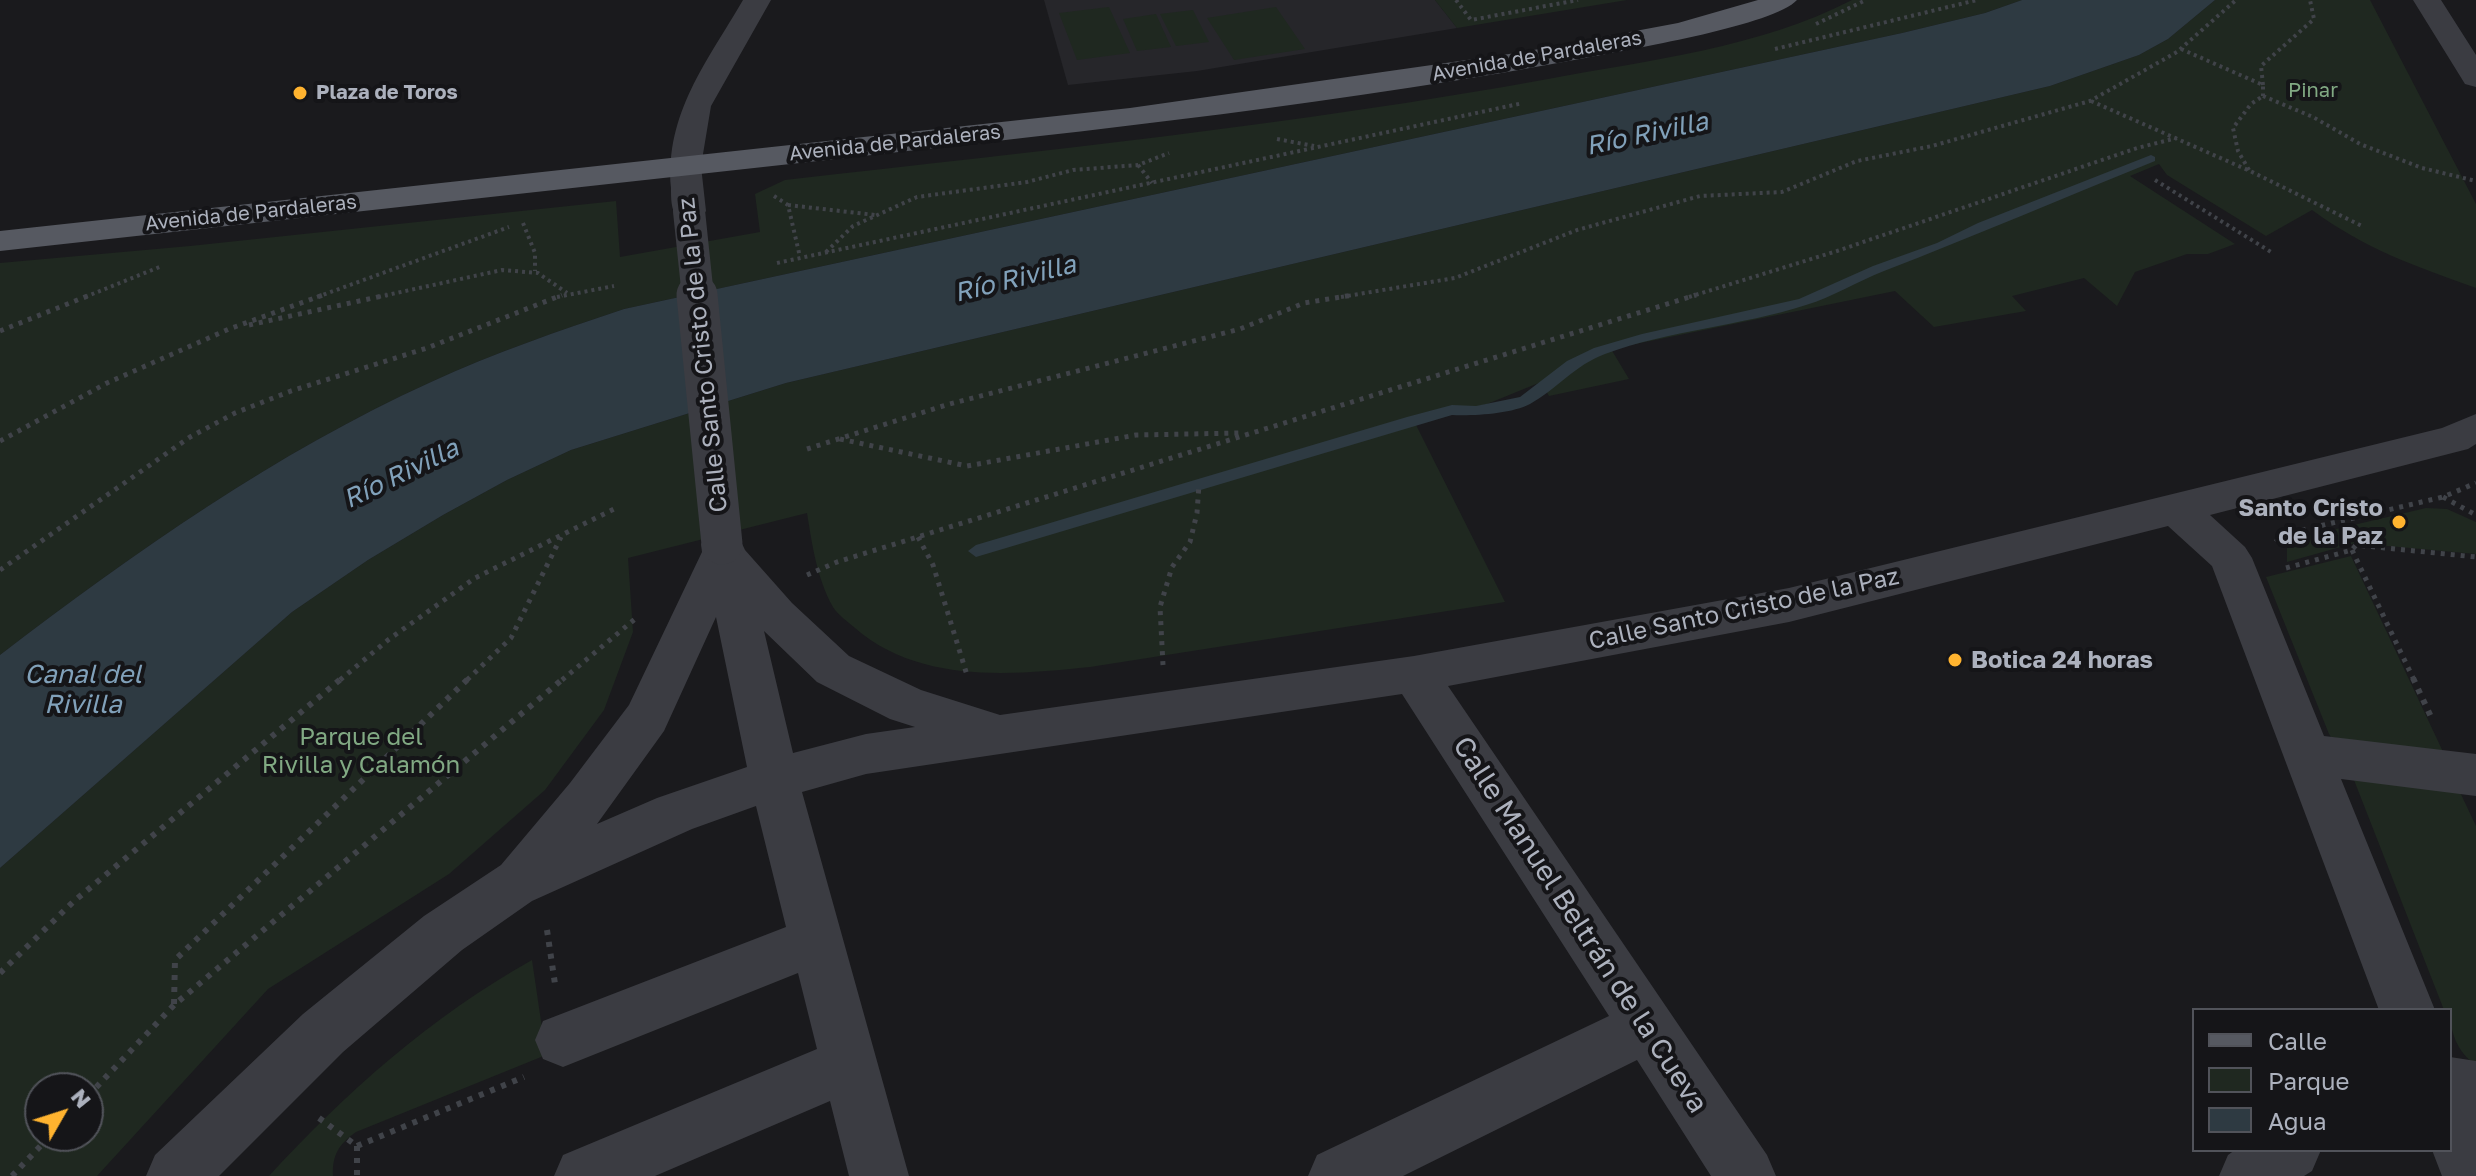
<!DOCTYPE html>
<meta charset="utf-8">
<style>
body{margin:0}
#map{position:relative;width:2476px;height:1176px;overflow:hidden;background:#1a1a1d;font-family:"Golos Text",sans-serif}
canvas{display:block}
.legend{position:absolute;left:2192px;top:1008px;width:260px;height:144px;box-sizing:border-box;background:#151518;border:2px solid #51535a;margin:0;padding:10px 14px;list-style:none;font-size:24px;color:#acb1bd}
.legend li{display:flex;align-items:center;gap:16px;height:40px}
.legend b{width:40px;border:2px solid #51535a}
.north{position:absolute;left:24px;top:1072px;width:80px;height:80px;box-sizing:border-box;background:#151518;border:2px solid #51535a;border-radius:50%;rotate:51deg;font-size:22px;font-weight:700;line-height:32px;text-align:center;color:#acb1bd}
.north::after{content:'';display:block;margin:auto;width:28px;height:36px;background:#ffb32f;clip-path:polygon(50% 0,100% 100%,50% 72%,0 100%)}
</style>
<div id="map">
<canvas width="2476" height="1176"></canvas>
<ul class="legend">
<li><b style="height:10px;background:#565961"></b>Calle</li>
<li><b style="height:22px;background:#1f2820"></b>Parque</li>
<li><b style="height:22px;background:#2e3a42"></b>Agua</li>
</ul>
<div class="north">N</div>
</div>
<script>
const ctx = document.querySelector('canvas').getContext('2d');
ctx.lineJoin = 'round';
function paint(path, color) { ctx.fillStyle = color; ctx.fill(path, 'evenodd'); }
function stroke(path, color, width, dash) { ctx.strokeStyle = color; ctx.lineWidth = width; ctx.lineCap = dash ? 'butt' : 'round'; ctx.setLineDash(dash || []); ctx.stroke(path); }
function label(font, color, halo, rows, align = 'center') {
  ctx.font = font + ' "Golos Text",sans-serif'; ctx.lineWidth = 8; ctx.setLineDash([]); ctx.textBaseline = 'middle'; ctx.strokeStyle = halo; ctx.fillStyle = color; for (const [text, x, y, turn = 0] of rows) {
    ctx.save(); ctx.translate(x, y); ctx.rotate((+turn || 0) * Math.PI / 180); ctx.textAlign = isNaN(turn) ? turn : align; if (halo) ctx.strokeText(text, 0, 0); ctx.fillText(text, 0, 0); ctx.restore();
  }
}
paint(new Path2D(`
 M1044,0H1435L1457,28L1197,71L1068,85Z`), '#26262a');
paint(new Path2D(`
 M1435,0H1627L1457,28Z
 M1852,0H2022L1985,13L1902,33L624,309C559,331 493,353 431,382C275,453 136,551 0,655V263L190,246L616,201L620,257L760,232L755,194L785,180C1040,151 1295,125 1548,79C1649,60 1759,48 1852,0Z
 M2215,0H2370L2476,204V288C2413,265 2367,250 2312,210L2266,236L2167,175L2159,164L2130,176L2235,244L2208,254H2187L2135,272L2117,306L2084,278L2012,296L2026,311L1934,327L1895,291L1611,349L1629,379L1549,396L1541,382L1487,404L1415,423L1505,602L1090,667C1011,675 920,684 855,628C848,622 838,615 833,607C817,579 812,544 807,513L628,558L633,632L604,710L545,790L449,874L268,989L97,1176H0V868L292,612L368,560L443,515L507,480L571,450L786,383L2050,86L2139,55L2168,39ZM40,1088H88V1136H40Z
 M1109,7L1130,53L1077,60L1059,13Z
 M1276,7L1305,49L1234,60L1207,18Z
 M1193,10L1209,42L1176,46L1160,14Z
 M1156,14L1171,47L1137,51L1123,19Z
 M2426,508L2447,509L2476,522V554L2355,543L2287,562V548L2298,538Z
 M2351,556L2445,756L2331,737L2329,734L2266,577Z
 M2354,780L2458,788L2476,826V1065C2457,1052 2450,1032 2450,1010H2444Z
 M532,960L546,1055L356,1132C339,1144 332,1155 333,1176H269C346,1092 432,1016 532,960Z`), '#1f2820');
paint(new Path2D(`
 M2022,0H2215L2168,39L2139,55L2050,86L786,383L571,450L507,480L443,515L368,560L292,612L0,868V655C136,551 275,453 431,382C493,353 559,331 624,309L1902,33L1985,13Z`), '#2e3a42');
paint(new Path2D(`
 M2151,155L2155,157V161C2065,197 1975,236 1884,271C1858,281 1833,297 1806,305C1741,326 1670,330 1605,354C1575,365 1557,389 1530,404C1511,414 1473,416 1452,415L976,557L968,551L976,545L1407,417L1452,405L1476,406L1520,397L1567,361L1594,348L1642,334L1799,299L1873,266L1937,243L1978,223Z`), '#2e3a42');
stroke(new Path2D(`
 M1456,0L1471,20L1578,0
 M1816,24L1866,0
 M1775,49L1977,0
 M2181,49L2263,85V96
 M2263,85L2261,66L2314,19L2310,0
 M2263,96L2313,117L2360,144L2422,168L2476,181
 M2091,101L2250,171L2364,227
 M1277,139L1314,146
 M1138,165L1152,183
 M2249,170L2238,151L2233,128L2251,104L2263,96
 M2155,180L2271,252
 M774,196L788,205L800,257
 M788,205L875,215
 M523,223L535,253V271
 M826,252L853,226L917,197L1027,182L1073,170L1138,165L1169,153
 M777,263L1523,103
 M85,297L162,266
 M317,297L509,227
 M378,297L502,270L538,273L567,293
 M557,297L614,286
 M1341,297L1455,278L1577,230L1700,196L1782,192L1857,161L1932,146L2090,101L2177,52L2236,0
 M1689,297L1837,251L2137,148L2177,138`), '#404349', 4, [3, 4]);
stroke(new Path2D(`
 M249,325L387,295
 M0,331L90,295
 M840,439L967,466L1136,435L1240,433
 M0,441L107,383L229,329L323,295
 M807,449L946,405L1240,329L1304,303L1353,295
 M2443,497L2476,515
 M918,537L933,565L967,675
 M2276,542L2281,535L2443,497L2476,483
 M2352,550L2414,680
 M2286,568L2352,550L2356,545L2476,557
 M0,570L190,437L235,413L291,391L427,348L562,295
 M807,575L837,562L1696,295
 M1163,665L1160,607L1172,567L1190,542L1197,513L1199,484
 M340,680L388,640L475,578L616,508
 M467,680L511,638L561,537
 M562,680L635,619`), '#404349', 5, [4, 6]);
stroke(new Path2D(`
 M2413,678L2432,719
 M547,930L555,984
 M0,973L73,902L342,678
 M174,1004L175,960L469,678
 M88,1096L174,1005L564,678
 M319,1118L357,1146
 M357,1146L524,1077
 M357,1146V1176
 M12,1176L50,1136`), '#404349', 6, [5, 7]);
paint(new Path2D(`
 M743,0H771L711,106L701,166L706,211L701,218L689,221L677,218C671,209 671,199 671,188C665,113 707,62 743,0Z
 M2413,0H2441L2476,55V87L2465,84Z
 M2476,414V444L2468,449L2210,515L2245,547L2252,558L2324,736L2476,754V796L2341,779L2435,1010H2379L2212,566L2168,526L1789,622L1448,686L1767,1155L1776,1176H1711L1637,1060L1403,1176H1308L1317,1155L1609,1016L1402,694L866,774L802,792L909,1176H849L830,1101L655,1176H554L563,1155L817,1049L798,973L563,1067L543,1059L535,1040L543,1021L786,927L756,806L692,829L532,901L462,950L343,1052L219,1176H146L155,1155L303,1014L424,916L501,865L570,783L629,705L702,552L701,544L707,533L722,528L737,533L745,550L792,603L849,656L921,690L1000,715L1414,656L1789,588L2442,428ZM716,617L747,767L657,798L597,824L664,731ZM764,631L817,682L890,719L915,727L866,734L793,753Z
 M2450,1057L2476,1061V1176H2442L2432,1150H2450Z
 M2235,1150H2321L2312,1171L2304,1176H2219L2228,1155Z`), '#3b3c42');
paint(new Path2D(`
 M1758,0H1797C1774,25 1636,48 1596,56C1348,103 1096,130 845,158C563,189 282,220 0,251V231L1130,108L1523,52L1678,23Z`), '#565961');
stroke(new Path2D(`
 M689,211L698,297`), '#3b3c42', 32);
stroke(new Path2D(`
 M697,295L722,544`), '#3b3c42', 41);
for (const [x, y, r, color] of [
 [300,93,8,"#ffb32f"],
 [2399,522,8,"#ffb32f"],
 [1955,660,8,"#ffb32f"]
]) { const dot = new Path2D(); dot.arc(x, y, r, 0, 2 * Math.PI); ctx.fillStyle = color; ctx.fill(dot); stroke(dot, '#151518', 3); }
label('20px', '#acb1bd', '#151518', [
 ["Avenida de Pardaleras",1537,56,-10],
 ["Avenida de Pardaleras",895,143,-6],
 ["Avenida de Pardaleras",251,213,-6]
]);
label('20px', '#81a983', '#151518', [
 ["Pinar",2313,91]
]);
label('bold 20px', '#acb1bd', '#151518', [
 ["Plaza de Toros",316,93]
], 'left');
label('24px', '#acb1bd', '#151518', [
 ["Calle Santo Cristo de la Paz",703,355,-96],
 ["Calle Santo Cristo de la Paz",1744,609,-12]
]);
label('bold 24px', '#acb1bd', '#151518', [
 ["Santo Cristo",2383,508],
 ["de la Paz",2383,536],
 ["Botica 24 horas",1971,660,"left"]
], 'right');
label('24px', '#81a983', '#151518', [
 ["Parque del",361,737],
 ["Rivilla y Calamón",361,765]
]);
label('italic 26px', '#81a1ba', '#151518', [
 ["Río Rivilla",1647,134,-12],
 ["Río Rivilla",1015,279,-14],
 ["Río Rivilla",401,474,-26],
 ["Canal del",83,675],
 ["Rivilla",83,705]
]);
label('28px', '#acb1bd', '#151518', [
 ["Calle Manuel Beltrán de la Cueva",1580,925,57]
]);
</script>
